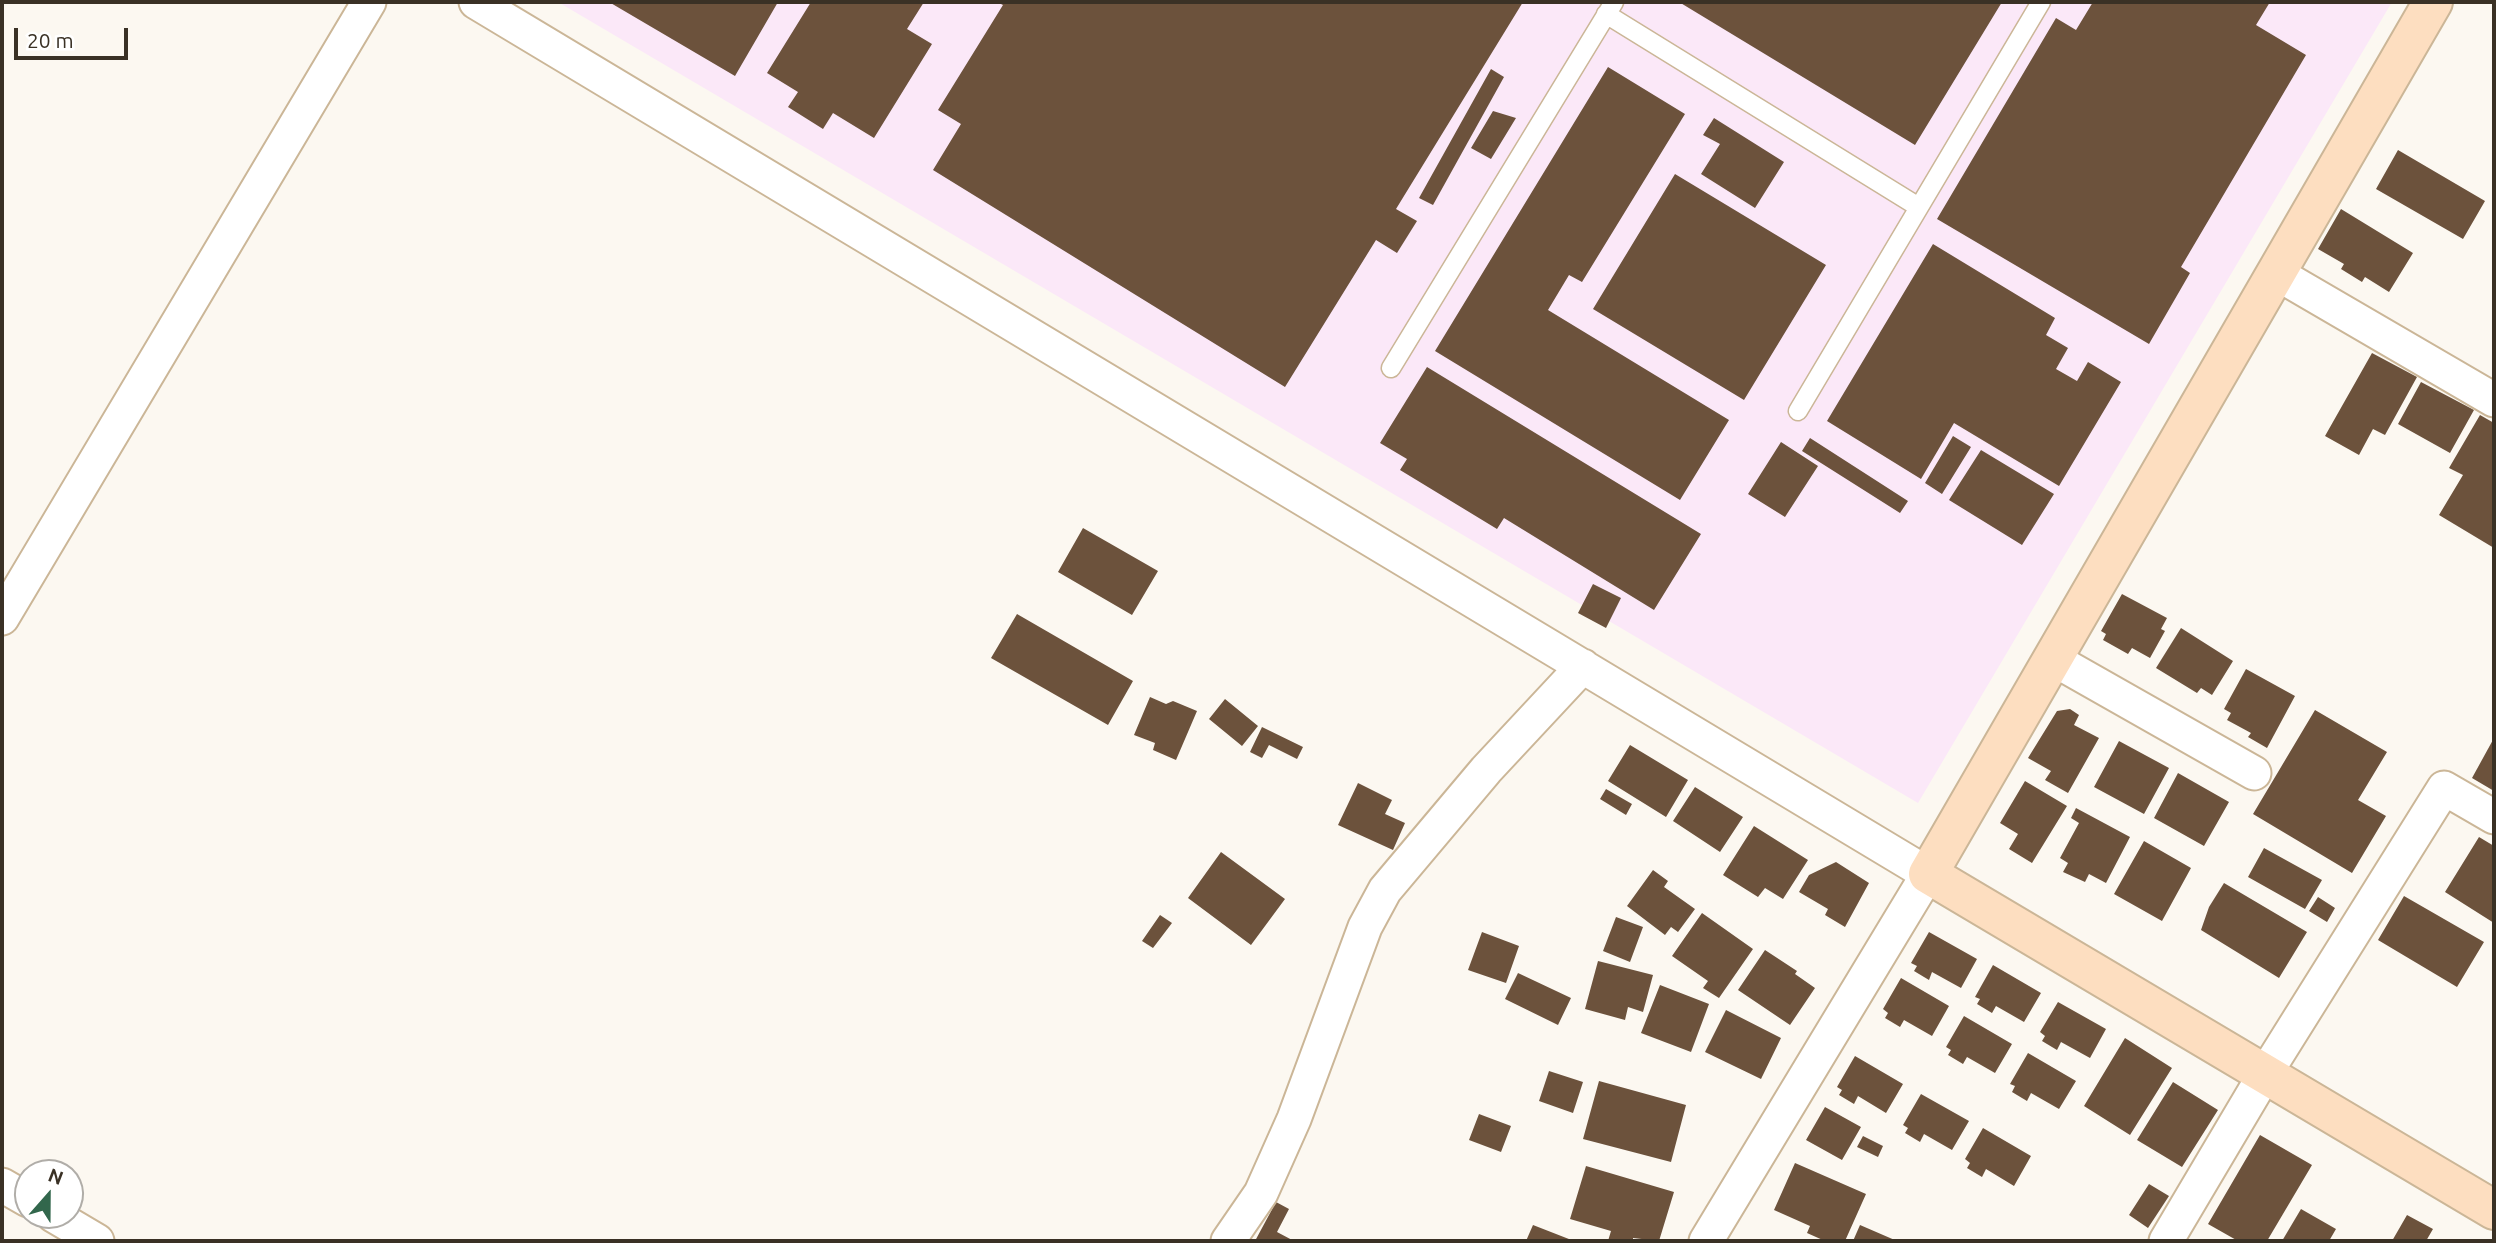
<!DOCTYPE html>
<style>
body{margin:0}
#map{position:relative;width:2496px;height:1243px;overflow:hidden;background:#fcf8f1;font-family:Ubuntu,sans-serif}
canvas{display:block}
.frame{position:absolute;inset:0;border:4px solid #3a3125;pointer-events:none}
.north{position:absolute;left:14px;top:1159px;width:70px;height:70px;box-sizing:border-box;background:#fff;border:2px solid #b0ada8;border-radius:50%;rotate:21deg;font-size:19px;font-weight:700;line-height:28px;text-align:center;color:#3a3125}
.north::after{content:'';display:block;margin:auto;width:24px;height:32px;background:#32674c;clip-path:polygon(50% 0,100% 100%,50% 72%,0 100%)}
.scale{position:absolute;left:14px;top:28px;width:114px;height:32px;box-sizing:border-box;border:4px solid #3a3125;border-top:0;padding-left:9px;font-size:21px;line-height:24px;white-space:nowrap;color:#3a3125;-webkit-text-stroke:5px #fff;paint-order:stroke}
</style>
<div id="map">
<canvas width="2496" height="1243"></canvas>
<div class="frame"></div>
<div class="north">N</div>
<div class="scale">20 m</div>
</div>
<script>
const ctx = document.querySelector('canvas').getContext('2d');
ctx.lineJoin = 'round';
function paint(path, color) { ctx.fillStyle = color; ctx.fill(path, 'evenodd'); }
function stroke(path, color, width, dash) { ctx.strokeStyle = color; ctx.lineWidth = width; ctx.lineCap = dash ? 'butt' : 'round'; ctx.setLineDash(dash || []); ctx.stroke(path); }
paint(new Path2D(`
 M558,2H2392L1918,803Z`), '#fbe8f8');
paint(new Path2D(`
 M609,2H778L735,76Z
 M811,2H924L907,29L932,44L874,138L833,113L823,129L788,107L798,92L767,73Z
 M997,2H1523L1396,209L1417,221L1397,253L1376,240L1285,387L933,170L961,124L938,110L1003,5Z
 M1679,2H2002L1915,145Z
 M2093,2H2270L2256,25L2306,55L2181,267L2190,273L2149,344L1937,219L2056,18L2076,30Z
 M1608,67L1685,114L1582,282L1569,275L1548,310L1729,420L1680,500L1435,351Z
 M1491,69L1504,77L1433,205L1419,198Z
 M1493,111L1516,118L1491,159L1471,148Z
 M1714,118L1784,162L1755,208L1701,174L1720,144L1703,135Z
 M2398,150L2485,201L2463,239L2376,189Z
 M1675,174L1826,265L1744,400L1593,309Z
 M2341,209L2413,253L2389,292L2365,277L2362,282L2341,269L2344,264L2318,249Z
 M1933,244L2055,318L2046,335L2068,348L2056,369L2077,381L2088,362L2121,382L2059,486L1954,423L1921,479L1827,421Z
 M2372,353L2417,377L2385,435L2373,429L2359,455L2325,436Z
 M1427,367L1701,534L1654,610L1504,518L1497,529L1400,470L1407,459L1380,443Z
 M2421,382L2474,410L2450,453L2398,424Z
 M2480,415L2494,423V548L2439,515L2463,475L2449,468Z
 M1953,436L1971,447L1942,494L1925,483Z
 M1810,438L1908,501L1900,513L1802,451Z
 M1781,442L1818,466L1785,517L1748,494Z
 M1981,450L2054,494L2022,545L1949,500Z
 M1083,528L1158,571L1132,615L1058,572Z
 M1593,584L1621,598L1606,628L1578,613Z
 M2122,594L2167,618L2161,629L2165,631L2150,658L2132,648L2128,654L2103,640L2106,634L2101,631Z
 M1017,614L1133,681L1108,725L991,658Z
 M2181,628L2233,661L2212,695L2201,688L2197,693L2156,668Z
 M2246,669L2295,696L2267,748L2248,737L2251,733L2227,720L2231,713L2224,709Z
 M1150,697L1166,704L1173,701L1197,711L1176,760L1153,750L1155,743L1134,735Z
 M1225,699L1258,726L1242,746L1209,719Z
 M2070,709L2079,715L2074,725L2099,738L2068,793L2045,780L2051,771L2028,758L2057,711Z
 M2315,710L2387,752L2358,800L2386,816L2352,873L2253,814Z
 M1262,727L1303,747L1297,759L1269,745L1262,758L1250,752Z
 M2494,738V791L2472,778Z
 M2119,741L2169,768L2144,814L2094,787Z
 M1630,745L1688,780L1666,817L1608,781Z
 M2178,773L2229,802L2204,846L2154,818Z
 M2025,781L2067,806L2032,863L2009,849L2018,834L2000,823Z
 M1358,783L1392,800L1385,814L1405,823L1393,850L1338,825Z
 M1695,787L1743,817L1720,852L1673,821Z
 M1606,789L1632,804L1626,815L1600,799Z
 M2076,808L2130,837L2106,883L2089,874L2085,882L2063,872L2068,863L2060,858L2079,823L2071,818Z
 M1754,826L1808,860L1783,899L1765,888L1758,897L1723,875Z
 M2479,837L2494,846V923L2445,892Z
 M2144,841L2191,868L2162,921L2114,894Z
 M2264,848L2322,880L2305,909L2248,877Z
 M1221,852L1285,899L1251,945L1188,898Z
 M1836,862L1869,883L1845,927L1825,915L1828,909L1799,892L1809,875Z
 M1653,870L1668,881L1664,887L1695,909L1678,932L1671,927L1665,935L1627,906Z
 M2224,883L2307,932L2279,978L2201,930L2209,907Z
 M2404,896L2484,942L2457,987L2378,940Z
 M2318,897L2335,908L2327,922L2309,911Z
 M1702,913L1753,949L1719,998L1703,988L1708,981L1672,956Z
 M1160,915L1172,923L1153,948L1142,941Z
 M1616,917L1643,927L1630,962L1603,951Z
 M1482,932L1519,946L1506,983L1468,970Z
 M1929,932L1977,959L1961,988L1932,972L1929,980L1914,971L1917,966L1911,963Z
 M1765,950L1797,971L1795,974L1815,988L1790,1025L1738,990Z
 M1598,961L1653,975L1643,1012L1628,1007L1625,1020L1585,1009Z
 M1993,965L2041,993L2024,1022L1996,1006L1992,1013L1977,1004L1980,999L1975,997Z
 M1518,973L1571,998L1558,1025L1505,999Z
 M1901,978L1949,1006L1932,1036L1904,1020L1900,1027L1885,1018L1888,1013L1883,1009Z
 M1660,985L1709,1004L1691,1052L1641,1033Z
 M2058,1002L2106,1029L2090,1058L2061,1042L2057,1050L2042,1041L2045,1036L2040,1032Z
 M1726,1010L1781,1038L1761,1079L1705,1052Z
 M1964,1016L2012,1044L1995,1073L1967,1057L1963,1064L1948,1055L1951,1050L1946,1047Z
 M2125,1038L2172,1068L2130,1135L2084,1106Z
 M2028,1053L2076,1081L2059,1109L2031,1093L2027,1101L2012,1092L2015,1086L2010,1084Z
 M1855,1056L1903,1084L1886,1113L1858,1096L1854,1104L1839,1095L1842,1090L1837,1087Z
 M1549,1071L1583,1082L1573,1113L1539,1101Z
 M1599,1081L1686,1105L1671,1162L1583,1139Z
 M2173,1082L2218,1110L2182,1167L2137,1140Z
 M1921,1094L1969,1121L1952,1150L1924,1134L1920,1142L1905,1133L1908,1128L1903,1125Z
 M1825,1107L1861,1127L1842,1160L1806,1140Z
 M1479,1114L1511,1126L1501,1152L1469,1140Z
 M1983,1128L2031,1156L2014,1186L1986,1169L1982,1177L1967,1168L1970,1163L1965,1159Z
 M2260,1135L2312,1165L2267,1241H2238L2208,1224Z
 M1863,1136L1883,1146L1878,1157L1857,1147Z
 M1795,1163L1866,1194L1845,1241H1825L1807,1233L1810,1226L1774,1210Z
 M1586,1166L1674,1192L1659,1241L1633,1238V1241H1608L1611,1231L1570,1219Z
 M2149,1184L2169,1196L2148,1228L2129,1215Z
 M1276,1202L1289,1209L1277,1232L1294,1241H1255Z
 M2301,1209L2336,1229L2329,1241H2282Z
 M2407,1215L2433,1229L2426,1241H2392Z
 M1533,1225L1574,1241H1526Z
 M1860,1225L1897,1241H1853Z`), '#6c523c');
const lane = new Path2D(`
 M1606,14L1917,206
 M1391,368L1614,2
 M1798,411L2041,2`);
const street = new Path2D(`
 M476,2L1928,874L1706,1241
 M2276,273L2494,400
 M2,618L369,2
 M2053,659L2254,773
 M2,1185L28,1200
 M53,1215L97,1241
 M1228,1241L1261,1193L1294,1119L1365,927L1385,890L1486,770L1583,666
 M2166,1241L2265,1074L2444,788L2494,817`);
const secondary = new Path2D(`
 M2433,2L1928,874L2494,1210`);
stroke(lane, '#cbb697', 21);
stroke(street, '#cbb697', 37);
stroke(secondary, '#cbb697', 42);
stroke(lane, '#fff', 18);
stroke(street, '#fff', 33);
stroke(secondary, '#fddec0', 38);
</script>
